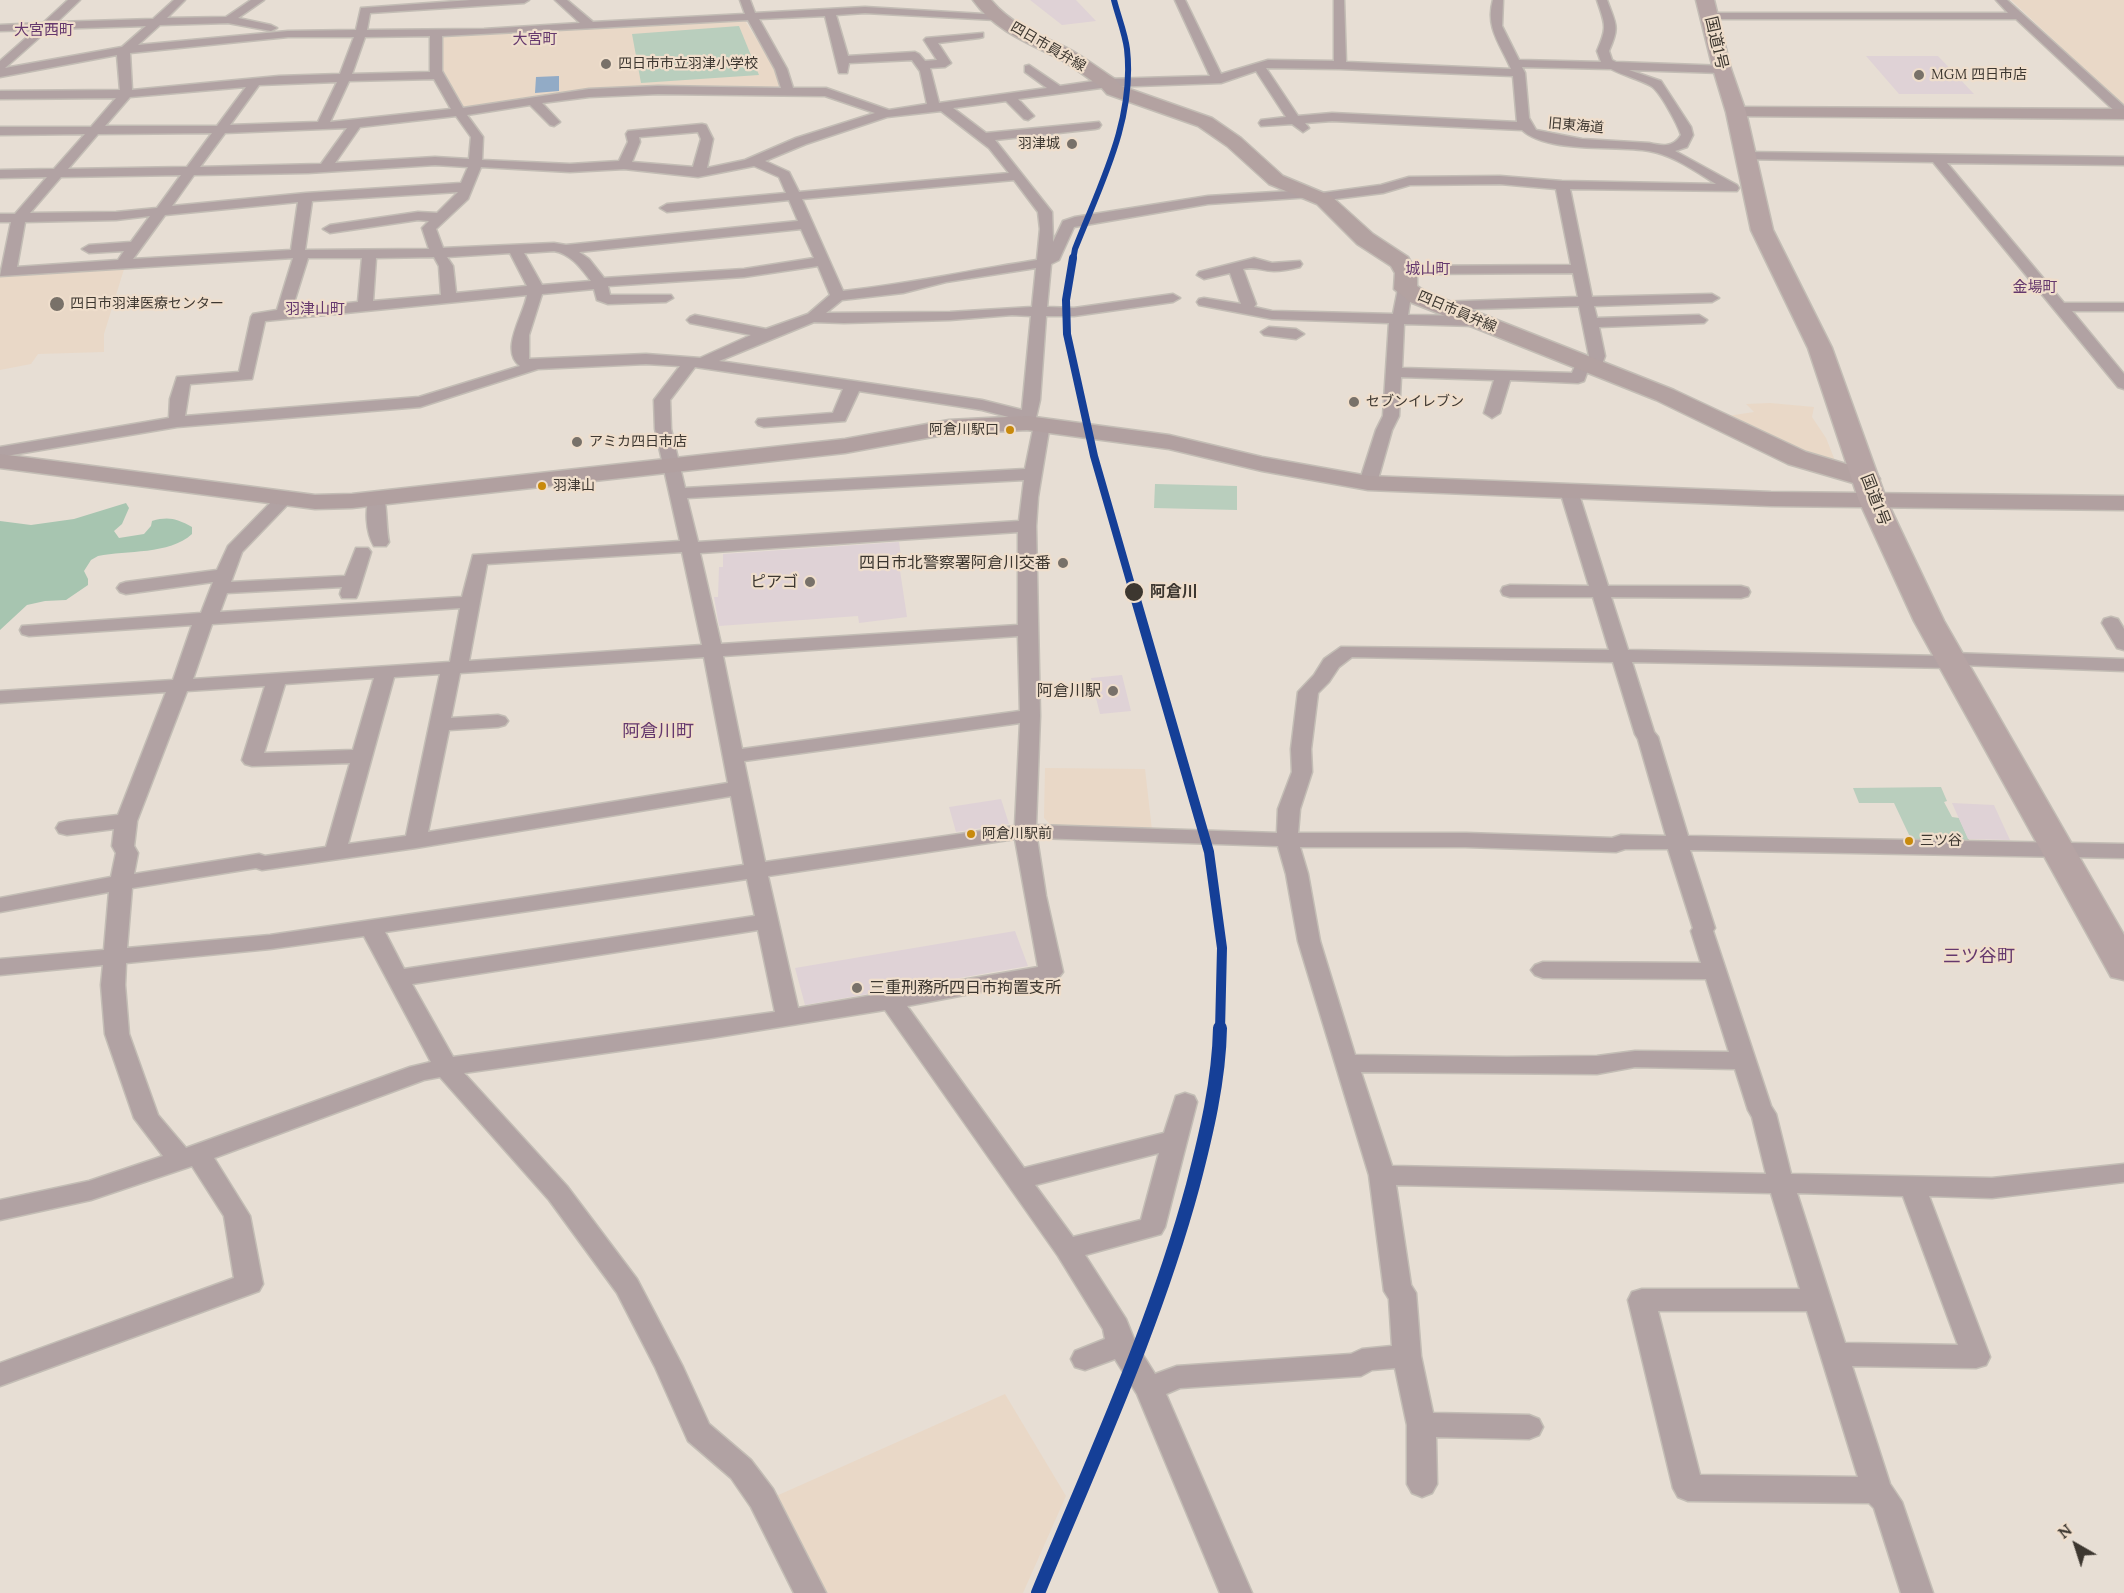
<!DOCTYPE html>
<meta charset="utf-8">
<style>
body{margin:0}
#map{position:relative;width:2124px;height:1593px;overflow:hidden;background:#e7ded4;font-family:Lora,serif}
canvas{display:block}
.north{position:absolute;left:2046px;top:1515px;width:60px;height:60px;-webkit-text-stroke:4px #efdecc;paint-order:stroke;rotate:321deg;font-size:16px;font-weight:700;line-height:24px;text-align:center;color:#3d3730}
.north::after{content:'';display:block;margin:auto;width:21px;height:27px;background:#3d3730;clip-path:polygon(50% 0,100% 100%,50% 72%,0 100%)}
</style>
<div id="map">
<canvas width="2124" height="1593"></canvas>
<div class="north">N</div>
</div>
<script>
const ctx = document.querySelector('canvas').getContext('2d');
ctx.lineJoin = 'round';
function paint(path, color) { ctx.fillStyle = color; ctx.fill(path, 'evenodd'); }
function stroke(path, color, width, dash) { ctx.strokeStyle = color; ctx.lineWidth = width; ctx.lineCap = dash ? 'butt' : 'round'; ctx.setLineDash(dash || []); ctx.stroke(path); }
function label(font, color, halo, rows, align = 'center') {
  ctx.font = font + ' Lora,"Noto Sans JP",serif'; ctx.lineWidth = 4.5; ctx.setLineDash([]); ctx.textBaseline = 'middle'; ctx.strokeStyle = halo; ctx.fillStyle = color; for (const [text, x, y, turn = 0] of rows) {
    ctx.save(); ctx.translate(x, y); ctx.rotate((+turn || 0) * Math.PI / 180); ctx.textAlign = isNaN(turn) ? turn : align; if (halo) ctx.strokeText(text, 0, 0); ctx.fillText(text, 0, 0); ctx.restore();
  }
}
paint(new Path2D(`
 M2011,0H2124V106Z
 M744,19L769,59L780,83L776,90L634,88L465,109L442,69L439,60L443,35Z
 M125,266L104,334V352L38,354L31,364L0,370V275Z
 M1770,403L1814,407L1812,417L1826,438L1836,463L1822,461L1721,417L1754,412L1746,404Z
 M1045,768L1145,769L1152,830L1053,827L1044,818Z
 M1005,1394L1066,1496L1023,1593H821L774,1497Z`), '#e9d8c7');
paint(new Path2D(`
 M739,26L759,75L641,83L632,34Z
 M1155,484L1237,486V510L1154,508Z
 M1941,787L1947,801L1944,802L1952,817L1959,818L1969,840L1911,839L1894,803H1859L1853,788Z`), '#b9cebd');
paint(new Path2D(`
 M126,503L129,508L122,524L114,531L119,538L144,534L151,526L152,521C169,516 177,519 192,527V534C169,555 127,550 98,556L91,560L84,571L88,579V585L66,600L45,601L27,605L0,630V521L31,525L74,519Z`), '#a7c5b0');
paint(new Path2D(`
 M559,76V91L535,93L536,77Z`), '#92abc6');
paint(new Path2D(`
 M1030,0H1076L1096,21L1062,25Z
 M1866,56H1938L1974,94H1899Z
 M899,542L902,564H899L907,617L859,623L858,616L719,626L714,597H718L719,567H723V554Z
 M1122,675L1131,711L1100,714L1091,678Z
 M1001,799L1009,824L956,832L949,807Z
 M1952,803L1994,805L2010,840L1968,839Z
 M1015,931L1028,966L805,1005L795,968Z`), '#dfd2d6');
const street = new Path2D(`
 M68,0H80L57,22L153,19L174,0H185L167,18L226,17L251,0H264L238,18L271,25L277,28L271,31L228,23L160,25L138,45L288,31L356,30L361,8L471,0H529L524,3L370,13L367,30L484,29L580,23L555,0H567L593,22L745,14L740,0H750L755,13L865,7L1000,15L1002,17L996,20L865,13L836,15L848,56L915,52L919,54L925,61L937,60L924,40L926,38L983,33V37L979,38L938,43L951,63L945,67L930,68L939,103L1047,88L1025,72V66L1029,65L1060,86L1108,79L1210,76L1175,0H1185L1221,74L1268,60L1334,61V0H1344L1346,62L1511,69C1501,45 1485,28 1493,0H1503L1502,26L1519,60L1601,62L1597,51C1608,26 1605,25 1597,0H1607C1616,25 1620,26 1609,51L1612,60L1616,62L1726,66V72L1722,73L1629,70L1661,81L1691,127L1693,135L1687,147L1675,151L1737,185L1739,188L1737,191L1570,189L1592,297L1712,294L1719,298L1712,302L1594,306L1597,318L1699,315L1707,320L1704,323L1599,327L1605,356L1600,370H1588L1584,381L1578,383L1510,380L1500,413L1492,418L1484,413L1494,380L1401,377L1399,416L1392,430L1377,483L1374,487H1362L1359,483L1376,430L1383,416L1389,323L1272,319L1199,305L1197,302L1199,299L1204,298L1241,304L1230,273L1204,279L1197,275L1199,272L1254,258L1272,263L1300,261L1302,264L1300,267C1292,269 1282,271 1274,271C1261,271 1257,266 1243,269L1256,304L1254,307L1272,311L1393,314L1398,289L1400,286H1410L1412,289L1408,315L1475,316L1483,321L1475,326L1404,324L1402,368L1572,373L1578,359H1589V356L1579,306L1438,310L1431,306L1438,302L1578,297L1573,273L1404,274L1397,270L1404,266L1571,265L1556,189L1500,184L1410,185L1383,193L1319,201L1312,197L1208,204L1074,227L1059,260L1051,264L1047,307L1074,308L1173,294L1180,298L1173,302L1074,316H1046L1040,400L1035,422L1042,419L1050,424L1038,497L1036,526L1040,716L1036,825L1277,833L1278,809L1292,772L1291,749L1298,692L1314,675L1324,659L1341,647L1609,650L1593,597H1510L1503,595L1501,591L1503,587L1510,585L1589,586L1560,491L1563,487H1575L1578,491L1608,586H1741L1748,588L1750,592L1748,596L1741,598L1611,597L1628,650L1944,656L1952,653L2124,659V671L1961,665L1953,668L1632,662L1654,732L1658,737L1688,836L2124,844V858L1690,850L1715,928L1713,931L1771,1106L1776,1114L1791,1174L1992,1178L2124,1164V1182L1992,1198L1929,1196L1990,1357L1986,1365L1976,1368L1852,1366L1890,1484L1902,1502L1933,1593H1901L1874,1508L1869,1503L1688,1501L1678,1497L1673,1488L1628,1300L1632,1292L1642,1289H1800L1771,1193L1396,1185L1411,1285L1416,1293L1421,1356L1433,1413L1529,1415L1539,1419L1543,1427L1539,1435L1529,1439L1436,1437L1437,1484L1432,1493L1422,1497L1412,1493L1407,1484V1425L1395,1368L1372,1370L1361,1376L1180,1388L1166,1394L1252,1593H1220L1137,1394L1115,1359L1085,1370L1075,1367L1071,1359L1075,1351L1105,1339L1103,1329L1058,1256L885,1010L711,1038L464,1073L567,1186L637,1279L683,1367L709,1424L751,1460L773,1489L826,1593H794L751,1507L731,1478L688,1441L655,1367L617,1293L549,1200L440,1077L424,1080L214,1158L250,1216L263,1284L259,1291L0,1386V1363L234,1278L224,1216L192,1166L91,1200L0,1220V1200L89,1181L163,1156L134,1118L105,1034L101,985L103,965L0,975V959L104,950L109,892L0,912V898L111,877L116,853L112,846L114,829L67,835L59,833L56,828L59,823L67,821L118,815L166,692L0,703V691L173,680L192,625L29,636L22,634L20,630L22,626L201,613L213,582L126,594L120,592L117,588L120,584L126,582L217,570L228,546L279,494H291L294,498L242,552L231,582L345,576L356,548H368L371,552L358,594L356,598H342L340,594L342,587L227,593L220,612L462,597L473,555L680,541L655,429L654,400L680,366L646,364L538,369L420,407L177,427L0,457V447L169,418L170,399L177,377L239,372L251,317L253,314L277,310L293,258L0,276L11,222H0V214H15L47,177L0,178V170L54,169L85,134L0,135V127H91L116,98L0,99V91L120,90L117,55L0,77V61L35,30L0,31V25L43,23ZM825,16L839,73H847L849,63L912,60L920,71L927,104L889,110L826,88H793L787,69L759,19ZM748,20L775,69L781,88L658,86L589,89L463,108L442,71V36ZM146,26L122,47L5,68L49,29ZM430,36V72L352,74L365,37ZM288,37H354L340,74L279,76L132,90L130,53ZM1522,67L1611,69C1624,76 1639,79 1651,86C1660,91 1678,125 1681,135C1673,148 1662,146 1649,143L1582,139L1536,130L1529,118L1525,73ZM1266,68L1340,69L1513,76L1517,122L1332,113L1298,116ZM1256,71L1286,117L1261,120L1259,123L1261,126L1292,124L1303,132L1309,128L1305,123L1332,121L1522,130C1548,154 1615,145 1649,151C1673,155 1695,171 1716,184L1562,181L1500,176L1409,177L1381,185L1315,194L1308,190L1208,196L1075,217L1063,221L1053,242L1052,212L995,140L1095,129L1099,128L1101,125L1099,122L986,133L953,108L1006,101L1024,119L1028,120L1034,116L1018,99L1108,87L1221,83ZM434,79L451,109L330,122L349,81ZM337,82L318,122L230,125L259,85ZM246,87L217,126H105L130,97ZM658,94L825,96L875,113L796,138L745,160L707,168L713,139L706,125L702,124L628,131L626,134L628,142L619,161L570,164L482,160L483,137L467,115L530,105L550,125L554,126L560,122L542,103L589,97ZM941,111L989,148L1009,173L799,192L789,172L765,161L806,144L887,117ZM456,116L471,137L469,159L435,157L335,163L360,127ZM347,128L321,164L200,167L225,133ZM698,132L701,139L693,167L632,162L640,142L639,137ZM212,133L187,167L68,169L98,134ZM435,165L468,167L461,183L306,193L172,206L194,175L308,173ZM754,166L779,177L786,193L667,204L660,208L667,212L789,200L798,221L566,245L554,243L443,248L436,229L468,199L481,167L570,172L624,169L698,177ZM181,175L157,208L116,212L30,213L61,177ZM1014,180L1038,212L1040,229L1037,260C972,270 908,284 843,291L802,199ZM458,192L437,213L418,212L330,225L323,229L330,233L418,220L429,221L422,228L429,249L305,250L312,201ZM298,202L291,250L133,259L165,215ZM150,216L131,242L89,245L82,249L89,253L124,251L118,260L17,267L25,222L116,220ZM801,229L814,258L744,269L604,278L589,259L579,252ZM554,251C571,254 581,268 591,281L542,285L524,253ZM510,253L527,286L456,293L453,266L447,257ZM434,257L439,266L441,295L373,301L376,258ZM308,258H362L358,302L292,309ZM818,266L830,295L808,314L766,329L695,315L690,317L687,320L690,323L751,335L700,358L646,354L529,359V335L542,294L594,289L597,300L608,304L666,302L673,298L671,295H610L608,286L744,277ZM1036,268L1032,307L950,312L826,313L842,300L903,293L946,282ZM527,295C524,315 499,350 520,366L419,397L185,416L190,384L252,379L265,321ZM1012,315L1031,316L1022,410L982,400L719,361L814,322L844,323L950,320ZM695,367L843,389L833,413L758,419L756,422L758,425L764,427L845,421L859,391L982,410L1020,420L1021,426L1027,428L1034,425L1025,469L685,488L671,429L670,400ZM1024,480L1019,521L698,542L687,498ZM1018,532V625L721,644L700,553ZM682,552L702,645L469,661L487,564ZM460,608L450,662L193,679L212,624ZM1018,636L1020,711L742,749L723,656ZM704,657L728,783L428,832L449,730L498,727L505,725L508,721L505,717L498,715L451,718L460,673ZM1352,657L1613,662L1635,734L1638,739L1666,836L1621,835L1612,838L1466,833H1298L1300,809L1312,772L1311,749L1318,693L1329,682L1339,667ZM440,674L406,836L348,844L394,677ZM374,678L353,750L264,753L285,684ZM265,686L242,760L245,764L252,766L350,763L326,847L265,856L259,854L134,874L138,853L134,846L137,821L187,691ZM1020,723L1015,826L765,862L744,761ZM731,796L744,865L270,935L127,948L132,888L256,868L262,870L416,848ZM1037,838L1278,846L1286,874L1298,941L1369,1175L1384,1291L1389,1299L1392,1346L1362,1349L1351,1354L1177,1366L1155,1374L1136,1344L1126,1319L1085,1255L1161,1234L1165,1227L1197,1102L1194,1096L1185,1093L1176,1096L1164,1133L1024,1168L907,1006L1059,977L1063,972L1046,896ZM1015,839L1038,967L798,1008L768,876ZM1300,847H1466L1616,852L1625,849H1668L1693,928L1691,931L1701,963L1543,962L1535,965L1531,970L1535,975L1543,978L1706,979L1729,1052L1635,1051L1597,1056L1507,1057L1355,1055L1320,941L1308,874ZM747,879L755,916L404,969L385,932ZM758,930L775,1012L453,1057L412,984ZM364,936L431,1062L410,1067L186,1148L158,1115L129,1034L125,985L126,963L270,949ZM1635,1067L1735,1069L1748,1110L1752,1117L1766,1174L1392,1166L1361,1072L1597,1074ZM1159,1153L1141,1220L1073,1237L1035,1185ZM1797,1193L1903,1196L1958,1345L1845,1343ZM1658,1311H1807L1858,1477L1700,1475Z
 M1996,0H2007L2124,106V117L2120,116L2016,19H1710L1704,16L1710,13H2008Z
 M1744,152L2124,157V165L1947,163L2064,303H2124V311H2072L2124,374V389L2118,387L1933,162L1739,159L1738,156L1739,153Z
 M1269,327L1296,329L1304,334L1296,339L1264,335L1261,332Z
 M377,493L383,494C387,501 386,530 389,542L386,546H374C366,533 364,507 371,494Z
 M2111,617L2118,619L2124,629V650L2117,648L2102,623L2104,619Z`);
const secondary = new Path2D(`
 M1736,107L2124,109V119L1730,116L1727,112L1730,108Z
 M1027,416L1169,435L1262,457L1368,476L1771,492L2124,496V510L1771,506L1368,490L1262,471L1169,449L1027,430L949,434L845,453L352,508L315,509L0,468V454L315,495L352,494L845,439L949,420Z`);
const primary = new Path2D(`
 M973,0H991C1011,24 1039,35 1067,48C1083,56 1099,69 1115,79L1121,86L1212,118L1241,138L1283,176L1331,196L1373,234L1408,257L1417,273V286L1426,292L1674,390L1806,452L1876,473L1880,479L1876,485L1867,487L1788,464L1656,400L1410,302L1394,289L1395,273L1391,266L1357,244L1317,204L1269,184L1227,146L1198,126L1107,94L1101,87C1086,77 1070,64 1054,56C1023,41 994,29 973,0Z`);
const highway = new Path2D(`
 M1696,0H1714L1731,69L1746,112L1773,230L1832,348L1887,501L1944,621L2124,935V980L2111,977L2106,968L1914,621L1859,501L1808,348L1751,230L1726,112L1713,69Z`);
stroke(street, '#c3bdb5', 3);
stroke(secondary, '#c3bdb5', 3);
stroke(primary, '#c3bdb5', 3);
stroke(highway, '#c3bdb5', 3);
paint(street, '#b1a2a3');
paint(secondary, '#b1a0a0');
paint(primary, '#b3a2a1');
paint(highway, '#b6a4a4');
stroke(new Path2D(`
 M1073,260L1075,249C1100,185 1135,120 1127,49C1125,33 1118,16 1114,0`), '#153f97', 6);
stroke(new Path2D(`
 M1073,258L1066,300L1067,334L1094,456L1134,595`), '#153f97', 8);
stroke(new Path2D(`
 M1134,593L1209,852L1222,948L1220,1030`), '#153f97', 10);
stroke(new Path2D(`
 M1038,1593C1093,1459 1155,1326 1193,1185C1206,1135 1219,1081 1220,1028`), '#153f97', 14);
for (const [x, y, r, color] of [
 [606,64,6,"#787169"],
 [1919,75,6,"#787169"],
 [1072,144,6,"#787169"],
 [57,304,8,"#787169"],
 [1354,402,6,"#787169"],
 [1010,430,5,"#c88a0c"],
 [577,442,6,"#787169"],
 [542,486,5,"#c88a0c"],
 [1063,563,6,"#787169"],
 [810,582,6,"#787169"],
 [1134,592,10,"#3d3730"],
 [1113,691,6,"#787169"],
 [971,834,5,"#c88a0c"],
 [1909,841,5,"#c88a0c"],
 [857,988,6,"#787169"]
]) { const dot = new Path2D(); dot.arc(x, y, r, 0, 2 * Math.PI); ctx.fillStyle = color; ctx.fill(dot); stroke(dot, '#efdecc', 2); }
label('14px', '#3d3730', '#efdecc', [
 ["四日市員弁線",1048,47,30],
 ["旧東海道",1576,126,5],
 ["四日市員弁線",1457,312,23]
]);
label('14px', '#3d3730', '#efdecc', [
 ["四日市市立羽津小学校",618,64],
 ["MGM 四日市店",1931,75],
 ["羽津城",1060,144,"right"],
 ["四日市羽津医療センター",70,304],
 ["セブンイレブン",1366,402],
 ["アミカ四日市店",589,442]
], 'left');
label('14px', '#3d3730', '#efdecc', [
 ["阿倉川駅口",999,430,"right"],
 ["羽津山",553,486],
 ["阿倉川駅前",982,834],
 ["三ツ谷",1920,841]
], 'left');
label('15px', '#65386d', '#efdecc', [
 ["大宮西町",44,31],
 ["大宮町",535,40],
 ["城山町",1428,270],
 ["金場町",2035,288],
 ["羽津山町",315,310]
]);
label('16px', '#3d3730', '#efdecc', [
 ["国道1号",1716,43,77],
 ["国道1号",1875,500,69]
]);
label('16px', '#3d3730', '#efdecc', [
 ["四日市北警察署阿倉川交番",1051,563],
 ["ピアゴ",798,582],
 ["阿倉川駅",1101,691],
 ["三重刑務所四日市拘置支所",869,988,"left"]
], 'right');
label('bold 16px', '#3d3730', '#efdecc', [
 ["阿倉川",1150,592]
], 'left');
label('18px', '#65386d', '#efdecc', [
 ["阿倉川町",658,732],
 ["三ツ谷町",1979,957]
]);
</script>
